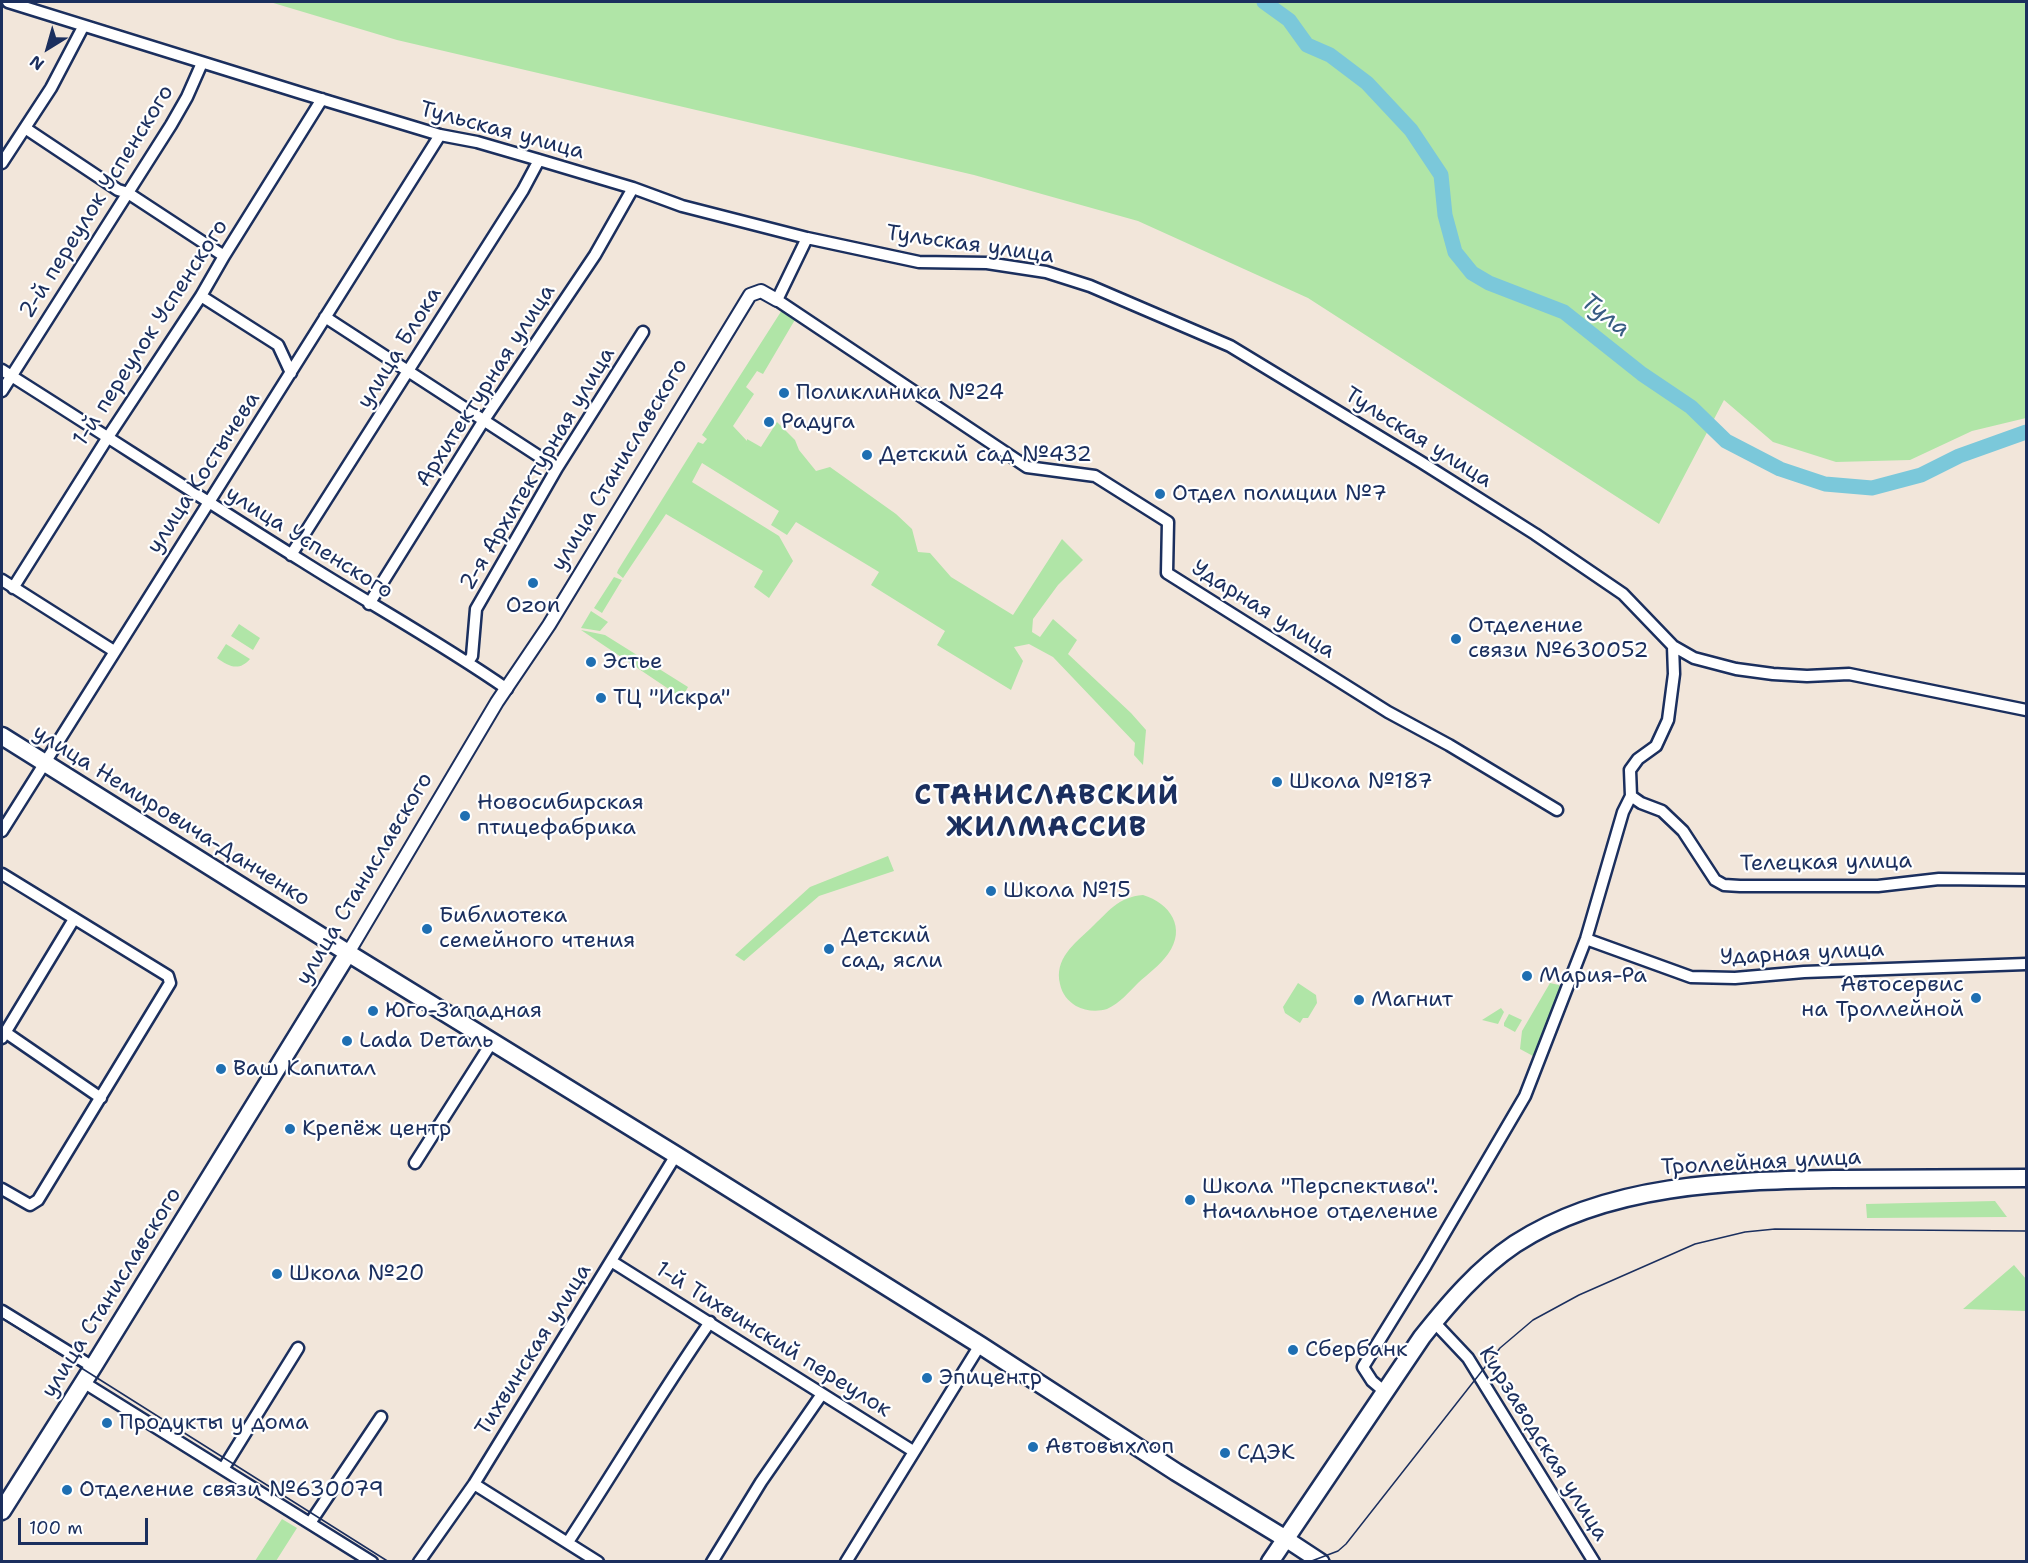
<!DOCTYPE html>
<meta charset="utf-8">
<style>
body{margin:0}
#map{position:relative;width:2028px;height:1563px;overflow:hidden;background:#f2e6da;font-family:"Shantell Sans",sans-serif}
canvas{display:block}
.frame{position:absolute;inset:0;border:3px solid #1b2f5e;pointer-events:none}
.north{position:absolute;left:18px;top:18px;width:60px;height:60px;-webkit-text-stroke:4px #fff;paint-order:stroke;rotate:217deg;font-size:16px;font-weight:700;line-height:24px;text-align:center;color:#1b2f5e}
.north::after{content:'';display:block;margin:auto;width:21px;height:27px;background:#1b2f5e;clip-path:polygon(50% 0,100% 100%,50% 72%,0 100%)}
.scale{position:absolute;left:18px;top:1518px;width:130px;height:27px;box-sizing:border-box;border:3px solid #1b2f5e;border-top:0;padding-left:8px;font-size:18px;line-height:21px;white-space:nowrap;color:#1b2f5e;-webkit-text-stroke:4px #fff;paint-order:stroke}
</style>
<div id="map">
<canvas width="2028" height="1563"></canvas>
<div class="frame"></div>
<div class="north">N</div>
<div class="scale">100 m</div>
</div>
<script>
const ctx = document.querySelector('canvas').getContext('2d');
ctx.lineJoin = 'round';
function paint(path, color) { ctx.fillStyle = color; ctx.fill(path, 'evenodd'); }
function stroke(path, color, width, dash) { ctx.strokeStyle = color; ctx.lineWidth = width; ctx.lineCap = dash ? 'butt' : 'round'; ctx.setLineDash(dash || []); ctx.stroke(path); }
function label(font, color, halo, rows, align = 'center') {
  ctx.font = font + ' "Shantell Sans",sans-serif'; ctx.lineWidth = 4.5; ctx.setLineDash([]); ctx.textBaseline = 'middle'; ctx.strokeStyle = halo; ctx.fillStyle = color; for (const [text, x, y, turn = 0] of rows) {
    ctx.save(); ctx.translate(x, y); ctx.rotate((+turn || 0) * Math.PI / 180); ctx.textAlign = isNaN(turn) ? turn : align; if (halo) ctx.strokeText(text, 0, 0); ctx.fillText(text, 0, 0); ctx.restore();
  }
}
paint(new Path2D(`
 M270,2H2026V418L1972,431L1910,460L1836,462L1773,442L1724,400L1659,524L1308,298L1138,221L974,175L397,40Z
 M782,310L796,318L763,374L757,371L746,387L754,394L733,426L747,441V439L761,447L777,422L795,440L799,450L816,471L830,467L896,514L912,529L918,552L930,553L951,577L1013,615L1062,539L1083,560L1058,585L1033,619L1032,632L1040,637L1053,619L1077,640L1068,654L1131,713L1146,730L1143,765L1134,755L1135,743L1053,657L1029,644L1014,647L1023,661L1011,690L937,645L945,631L871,585L879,572L796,522L787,535L771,525L779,511L702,463L692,482L779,536L793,561L769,598L754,587L763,571L666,514L623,578L617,573L618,570L698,442L703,444L707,439L702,435Z
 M614,577L622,580L602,613L594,608Z
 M591,611L608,622L600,631L581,628Z
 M239,624L260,638L253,650L231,636Z
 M581,630L605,635L688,687L682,698Z
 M226,644L250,659C239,672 228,666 217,658Z
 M888,856L894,871L819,896L744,961L735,955L810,887Z
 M1143,895C1170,903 1187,928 1168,954C1160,965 1148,974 1138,983C1129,992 1120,1003 1107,1009C1097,1012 1085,1011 1076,1006C1068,1001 1062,994 1060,984C1054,959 1074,944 1091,928C1108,912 1118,897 1143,895Z
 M1298,983L1316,995L1317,1003L1308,1018H1303L1300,1023L1285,1013L1283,1007Z
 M1550,983L1559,985L1561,989L1535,1054L1533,1056L1520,1049L1522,1031Z
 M1501,1008L1504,1012L1498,1024L1482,1020Z
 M1509,1014L1522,1020L1515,1032L1504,1026V1023Z
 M1995,1201L2007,1217L1867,1218L1866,1204Z
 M2014,1265L2026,1279V1311L1963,1309Z
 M282,1519L297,1528L276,1561H255Z`), '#b0e5a7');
stroke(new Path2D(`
 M1264,2L1289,20L1307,45L1330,55L1367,83L1411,130L1441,175L1445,215L1455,252L1472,273L1489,283L1564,312L1642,374L1691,407L1726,441L1780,469L1825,484L1872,488L1921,475L1959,456L2026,432`), '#7bc8da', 15);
const minor = new Path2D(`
 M8,2L301,93L440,135L477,142L539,160L633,188L682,206L807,238L919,262L987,263L1046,272L1090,286L1230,346L1421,462L1535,534L1623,594L1673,646L1694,658L1736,669L1773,674L1807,676L1849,674L2026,710
 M25,128L118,190L128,193L224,256
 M2,163L51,88L83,27
 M807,238L777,300L1027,467L1095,476L1168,522L1167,573L1388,712L1449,745L1557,810
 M201,296L278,345L291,373
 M325,317L557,468
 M2,370C102,433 201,498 302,561C370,604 441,643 507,689
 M2,391L171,125L187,97L202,63
 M291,555L523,190L539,160
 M2,580L114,651
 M13,588L108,437L201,296L224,256L322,99
 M369,604L484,420L595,255L633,188
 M468,662L472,656L476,609L557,468L643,332
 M1631,796L1641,803L1662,811L1683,831L1715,880L1724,885L1740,886H1878L1939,879L2026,880
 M2,831L440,135
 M2,874L168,976L170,983L38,1200L30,1205L2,1189
 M1586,939L1691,977L1735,978L1804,972L2026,964
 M5,1032L101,1098
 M2,1038L74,919
 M415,1163L492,1042
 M611,1261L913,1451
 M2,1311L93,1367
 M1434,1322L1468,1358L1594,1562
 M83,1382L372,1562
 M1385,1392L1372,1381L1363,1367L1426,1265L1525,1096L1586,939L1623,812L1631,796L1630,770L1638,759L1656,746L1668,720L1674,674L1673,646
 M223,1469L298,1348
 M474,1484L598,1562
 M310,1523L381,1417
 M568,1542C616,1469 660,1394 710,1322
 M419,1562L474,1484L676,1155
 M712,1562L761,1482L822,1394
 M846,1562L980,1345`);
const tertiary = new Path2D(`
 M348,953L497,702L549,625L750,295L761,291L777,300`);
const secondary = new Path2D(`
 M1286,1539L1321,1562`);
const primary = new Path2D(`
 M2,736L348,953L676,1155L980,1345L1176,1472L1286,1539
 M2,1511L93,1367L348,953
 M1270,1562L1422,1337C1450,1302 1478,1269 1515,1244C1610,1182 1732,1181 1840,1179C1902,1179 1964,1178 2026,1178`);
stroke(minor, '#1b2f5e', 15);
stroke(tertiary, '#1b2f5e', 16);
stroke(secondary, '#1b2f5e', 20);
stroke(primary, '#1b2f5e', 21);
stroke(minor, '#fff', 10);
stroke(tertiary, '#fff', 12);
stroke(secondary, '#fff', 15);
stroke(primary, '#fff', 16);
stroke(new Path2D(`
 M2,1318L389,1562
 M1309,1562L1338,1551L1346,1544L1500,1348L1533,1320L1579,1295L1695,1244L1745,1232L1775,1229L2026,1231`), '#1b2f5e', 1.5);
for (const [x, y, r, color] of [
 [784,393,6,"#1f6fb2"],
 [769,422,6,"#1f6fb2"],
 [867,455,6,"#1f6fb2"],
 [1160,494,6,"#1f6fb2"],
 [533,583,6,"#1f6fb2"],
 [1456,639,6,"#1f6fb2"],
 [591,662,6,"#1f6fb2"],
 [601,698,6,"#1f6fb2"],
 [1277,782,6,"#1f6fb2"],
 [465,816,6,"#1f6fb2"],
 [991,891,6,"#1f6fb2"],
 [427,929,6,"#1f6fb2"],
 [829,949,6,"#1f6fb2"],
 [1527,976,6,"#1f6fb2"],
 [1976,998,6,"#1f6fb2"],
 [1359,1000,6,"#1f6fb2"],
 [373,1011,6,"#1f6fb2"],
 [347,1041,6,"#1f6fb2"],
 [221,1069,6,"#1f6fb2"],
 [290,1129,6,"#1f6fb2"],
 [1190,1200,6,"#1f6fb2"],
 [277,1274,6,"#1f6fb2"],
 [1293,1350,6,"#1f6fb2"],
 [927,1378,6,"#1f6fb2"],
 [107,1423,6,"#1f6fb2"],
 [1033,1447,6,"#1f6fb2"],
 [1225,1453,6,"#1f6fb2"],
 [67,1490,6,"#1f6fb2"]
]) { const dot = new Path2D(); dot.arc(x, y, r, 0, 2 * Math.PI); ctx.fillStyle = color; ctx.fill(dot); stroke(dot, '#fff', 2); }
label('22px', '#1b2f5e', '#fff', [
 ["Тульская улица",502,131,15],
 ["2-й переулок Успенского",97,202,-58],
 ["Тульская улица",970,245,8],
 ["1-й переулок Успенского",151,333,-57],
 ["улица Блока",400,348,-58],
 ["Архитектурная улица",486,386,-57],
 ["Тульская улица",1418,438,32],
 ["улица Станиславского",620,465,-59],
 ["2-я Архитектурная улица",538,469,-59],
 ["улица Костычева",204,473,-57],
 ["улица Успенского",309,543,32],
 ["Ударная улица",1263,610,32],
 ["улица Немировича-Данченко",171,816,32],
 ["Телецкая улица",1826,863,-1],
 ["улица Станиславского",365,879,-59],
 ["Ударная улица",1802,954,-3],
 ["Троллейная улица",1761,1163,-3],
 ["улица Станиславского",112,1293,-58],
 ["1-й Тихвинский переулок",773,1340,32],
 ["Тихвинская улица",534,1350,-58],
 ["Кирзаводская улица",1543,1444,58]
]);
label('22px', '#1b2f5e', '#fff', [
 ["Поликлиника №24",796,393],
 ["Радуга",781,422],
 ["Детский сад №432",879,455],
 ["Отдел полиции №7",1172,494],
 ["Ozon",533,606,"center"],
 ["Отделение",1468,626],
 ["связи №630052",1468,651],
 ["Эстье",603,662],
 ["ТЦ \"Искра\"",613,698],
 ["Школа №187",1289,782],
 ["Новосибирская",477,803],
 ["птицефабрика",477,828],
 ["Школа №15",1003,891],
 ["Библиотека",439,916],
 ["семейного чтения",439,941],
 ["Детский",841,936],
 ["сад, ясли",841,961],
 ["Мария-Ра",1539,976],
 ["Автосервис",1964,985,"right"],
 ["на Троллейной",1964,1010,"right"],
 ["Магнит",1371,1000],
 ["Юго-Западная",385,1011],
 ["Lada Dеталь",359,1041],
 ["Ваш Капитал",233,1069],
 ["Крепёж центр",302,1129],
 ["Школа \"Перспектива\".",1202,1187],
 ["Начальное отделение",1202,1212],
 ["Школа №20",289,1274],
 ["Сбербанк",1305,1350],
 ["Эпицентр",939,1378],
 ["Продукты у дома",119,1423],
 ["Автовыхлоп",1045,1447],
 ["СДЭК",1237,1453],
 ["Отделение связи №630079",79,1490]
], 'left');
label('italic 24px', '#385d83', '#fff', [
 ["Тула",1605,316,38]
]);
ctx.letterSpacing = '1.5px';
label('bold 28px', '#1b2f5e', '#fff', [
 ["СТАНИСЛАВСКИЙ",1047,797],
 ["ЖИЛМАССИВ",1047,829]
]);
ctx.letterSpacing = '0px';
</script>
